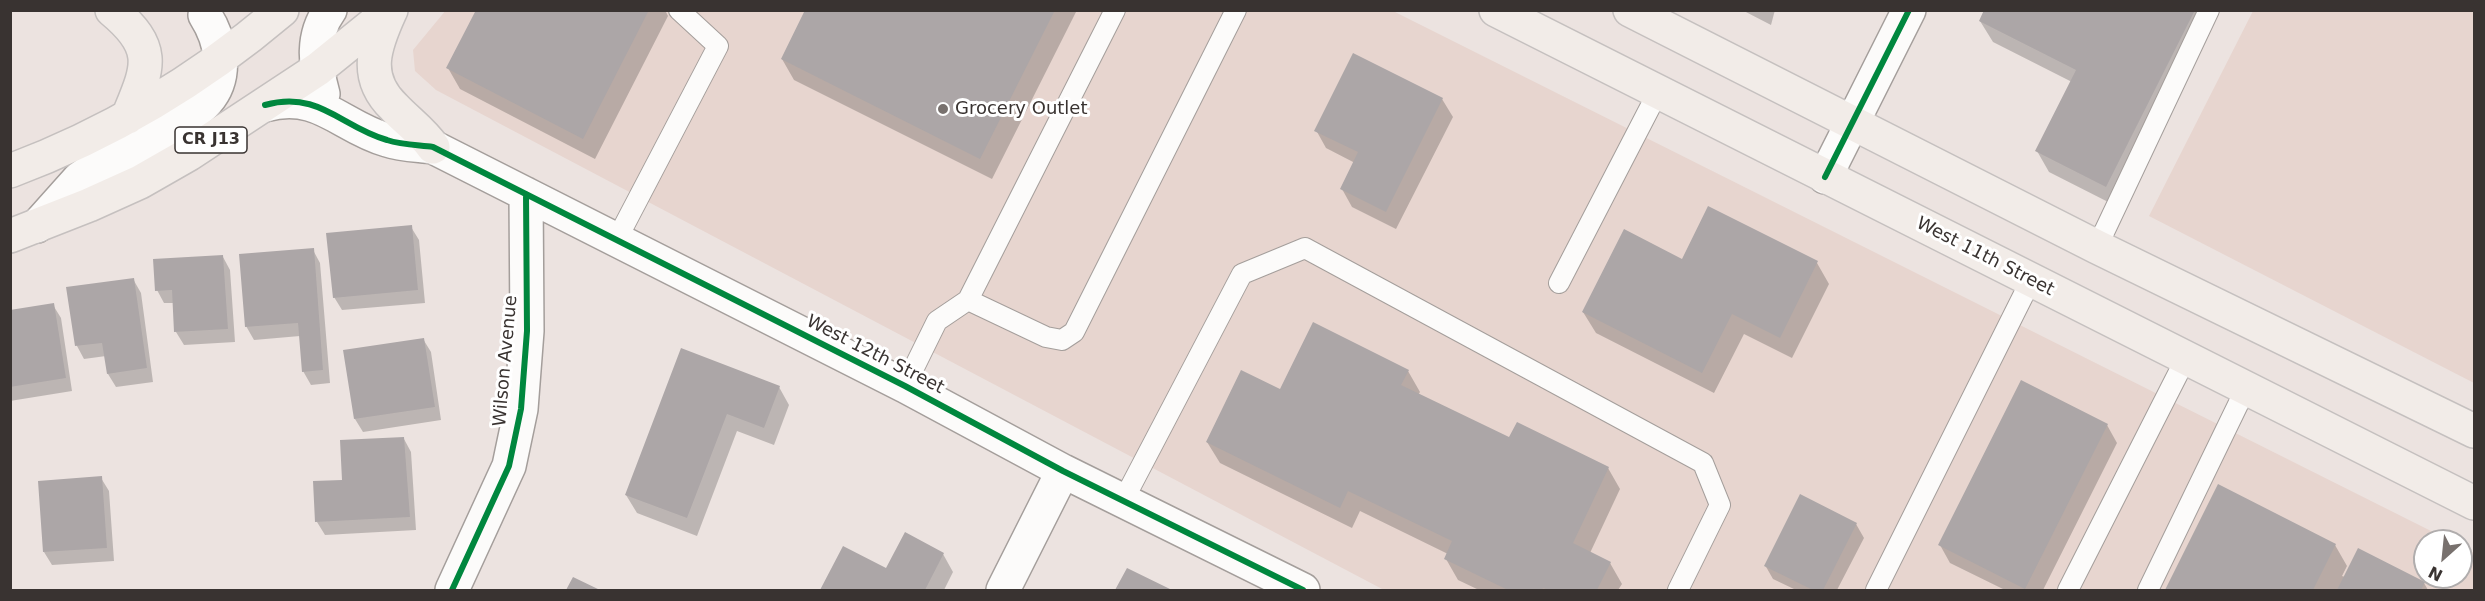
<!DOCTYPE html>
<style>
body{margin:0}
#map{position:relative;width:2485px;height:601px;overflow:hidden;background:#ece3e0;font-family:"DejaVu Sans",sans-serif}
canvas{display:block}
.frame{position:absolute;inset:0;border:12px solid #393331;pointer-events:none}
.north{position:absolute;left:2413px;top:529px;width:60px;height:60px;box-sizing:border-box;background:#fff;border:2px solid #b0adad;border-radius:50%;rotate:207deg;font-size:16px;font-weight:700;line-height:24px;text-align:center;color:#393331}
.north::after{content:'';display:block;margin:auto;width:21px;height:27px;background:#78716e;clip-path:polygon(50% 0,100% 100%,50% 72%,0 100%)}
</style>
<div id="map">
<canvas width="2485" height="601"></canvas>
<div class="frame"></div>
<div class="north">N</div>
</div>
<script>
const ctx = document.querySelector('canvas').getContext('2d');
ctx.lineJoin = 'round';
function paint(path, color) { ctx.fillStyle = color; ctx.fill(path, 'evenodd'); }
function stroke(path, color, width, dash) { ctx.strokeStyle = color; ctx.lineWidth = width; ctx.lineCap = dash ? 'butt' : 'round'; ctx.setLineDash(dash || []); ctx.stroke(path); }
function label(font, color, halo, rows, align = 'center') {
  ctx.font = font + ' "DejaVu Sans",sans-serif'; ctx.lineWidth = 6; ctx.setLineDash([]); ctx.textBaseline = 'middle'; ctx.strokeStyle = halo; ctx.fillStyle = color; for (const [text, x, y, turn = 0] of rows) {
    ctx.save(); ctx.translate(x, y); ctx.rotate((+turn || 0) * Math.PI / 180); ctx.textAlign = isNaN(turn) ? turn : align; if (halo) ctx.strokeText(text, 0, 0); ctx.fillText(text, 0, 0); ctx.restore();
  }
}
paint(new Path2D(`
 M446,10L1393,11L2451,541H2425V577H2461V546L2474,553V590H1384L436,90L415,71L413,50Z
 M2253,11H2474V383L2149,216Z`), '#e7d5cf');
paint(new Path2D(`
 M477,10H665L668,16L595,159L460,89L448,68Z
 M806,10H1077L992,179L794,80L782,59Z
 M1742,10H1775L1771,25Z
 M1986,10H2198L2118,207L2049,172L2037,151L2072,82L1993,42L1980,21Z
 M1442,99L1453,117L1396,229L1352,207L1342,189L1355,163L1326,148L1316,130Z
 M411,227L419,240L425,303L342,310L334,297Z
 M313,250L320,263L330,383L311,385L303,371L300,336L254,340L246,326Z
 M223,257L230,270L235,342L184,345L176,332L174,303H164L157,290Z
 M1683,261L1817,263L1829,284L1792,358L1744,334L1714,393L1596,333L1583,312Z
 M133,279L141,293L153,382L116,387L108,374L106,356L84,359L77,346L68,289Z
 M53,305L61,318L72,391L10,401V311Z
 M423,339L431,352L441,420L363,432L355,419L345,351Z
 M682,350L779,387L789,405L774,445L737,431L697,536L637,513L626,495Z
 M1408,371L1420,392L1418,395L1510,439L1608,468L1620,489L1590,553L1610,563L1622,584L1618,590H1479L1458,580L1446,559L1448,554L1360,511L1352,528L1220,463L1207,442L1281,391Z
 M2107,425L2117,443L2043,590H2005L1950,563L1940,545Z
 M404,439L411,452L416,530L325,535L317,522L344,481Z
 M101,478L109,491L114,561L52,565L44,552Z
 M2219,486L2335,545L2347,566L2342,576L2345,577L2424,583L2428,590H2166Z
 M1856,524L1864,538L1837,590H1796L1773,579L1765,565Z
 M844,548L886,570L943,554L953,572L944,590H821Z
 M1127,570L1169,590H1117Z`), '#0003');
paint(new Path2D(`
 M476,10H649L583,139L446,68Z
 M805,10H1055L980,159L781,59Z
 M1984,10H2195L2106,187L2035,151L2076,70L1979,21Z
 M1353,53L1443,98L1386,212L1340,189L1358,152L1314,131Z
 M1708,206L1818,261L1780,338L1732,314L1702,373L1582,312L1624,229L1682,259Z
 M412,225L418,290L333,298L326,233Z
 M314,248L323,370L302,372L298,323L245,327L239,254Z
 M223,255L228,329L174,332L172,290L155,291L153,259Z
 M134,278L147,368L107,374L102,343L75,346L66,287Z
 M54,303L66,378L10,387V310Z
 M1313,322L1409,370L1401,385L1509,437L1517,422L1609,467L1573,543L1611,562L1597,590H1549L1543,588L1542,590H1508L1444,559L1452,541L1348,491L1340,508L1206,442L1241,370L1280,389Z
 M424,338L435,407L354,419L343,350Z
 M681,348L780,386L764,428L727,414L687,518L625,495Z
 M2021,380L2108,424L2025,589L1938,545Z
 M404,437L410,517L315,522L313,481L342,480L340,440Z
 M102,476L107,548L43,552L38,481Z
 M2218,484L2336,544L2313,590H2165Z
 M1800,494L1857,523L1823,590H1813L1764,566Z
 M905,532L944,553L925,590H820L843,546L886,568Z
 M2358,548L2425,582L2421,590H2337Z
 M1127,568L1172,590H1115Z
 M573,577L600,590H566Z`), '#aca6a7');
const lane = new Path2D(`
 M617,239L718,46L679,10
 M2097,247L2209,10
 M1559,283L1658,92
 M968,300L1046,337L1062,340L1074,332L1236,10
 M905,386L937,321L968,300L1115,10
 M1123,501L1242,274L1305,248L1703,463L1720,505L1678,590
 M1876,590L2031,280
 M2068,590L2186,358
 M2148,590L2246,388`);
const street = new Path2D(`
 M323,94C315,65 311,36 330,10
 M265,105C319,90 341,127 387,140C402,145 418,145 433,147L905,386L1063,471L1303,590
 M1825,177L1909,10
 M37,226L79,179L89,172C121,155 184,127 207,101C229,76 221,40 205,15
 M452,590L509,466L521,409L527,331L526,194
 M1003,590L1063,471`);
const primary = new Path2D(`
 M112,10C159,49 148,68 128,117
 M1496,10L2474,503
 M1630,10L2097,247L2474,431
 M390,12C374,47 363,77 394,107C407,121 422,131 433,147
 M10,171C109,134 202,78 282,10
 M10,236L89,205L140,182L189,154L318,69L391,10`);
stroke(lane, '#a49e9b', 22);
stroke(street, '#a49e9b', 36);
stroke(primary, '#c5c0bf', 36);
stroke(lane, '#fcfbfa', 20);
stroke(street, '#fcfbfa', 33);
stroke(primary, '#f2ece8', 33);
stroke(new Path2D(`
 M265,105C319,90 341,127 387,140C402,145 418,145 433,147L905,386L1063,471L1303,590
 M1825,177L1909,10
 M452,590L509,466L521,409L527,331L526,194`), '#00873e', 6);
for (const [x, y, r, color] of [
 [943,109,6,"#78716e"]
]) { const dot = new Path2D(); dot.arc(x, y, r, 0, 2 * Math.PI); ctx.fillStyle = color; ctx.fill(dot); stroke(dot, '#fff', 2); }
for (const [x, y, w] of [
 [211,140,72]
]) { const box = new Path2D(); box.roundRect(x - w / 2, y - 13, w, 26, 4.5); ctx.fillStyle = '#fff'; ctx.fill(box); stroke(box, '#393331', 1.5); }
label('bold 16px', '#393331', null, [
 ["CR J13",211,140]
]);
label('18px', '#393331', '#fff', [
 ["Grocery Outlet",955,109]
], 'left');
label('18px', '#393331', '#fff', [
 ["West 11th Street",1985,257,27],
 ["West 12th Street",875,355,27],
 ["Wilson Avenue",506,361,-85]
]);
</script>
